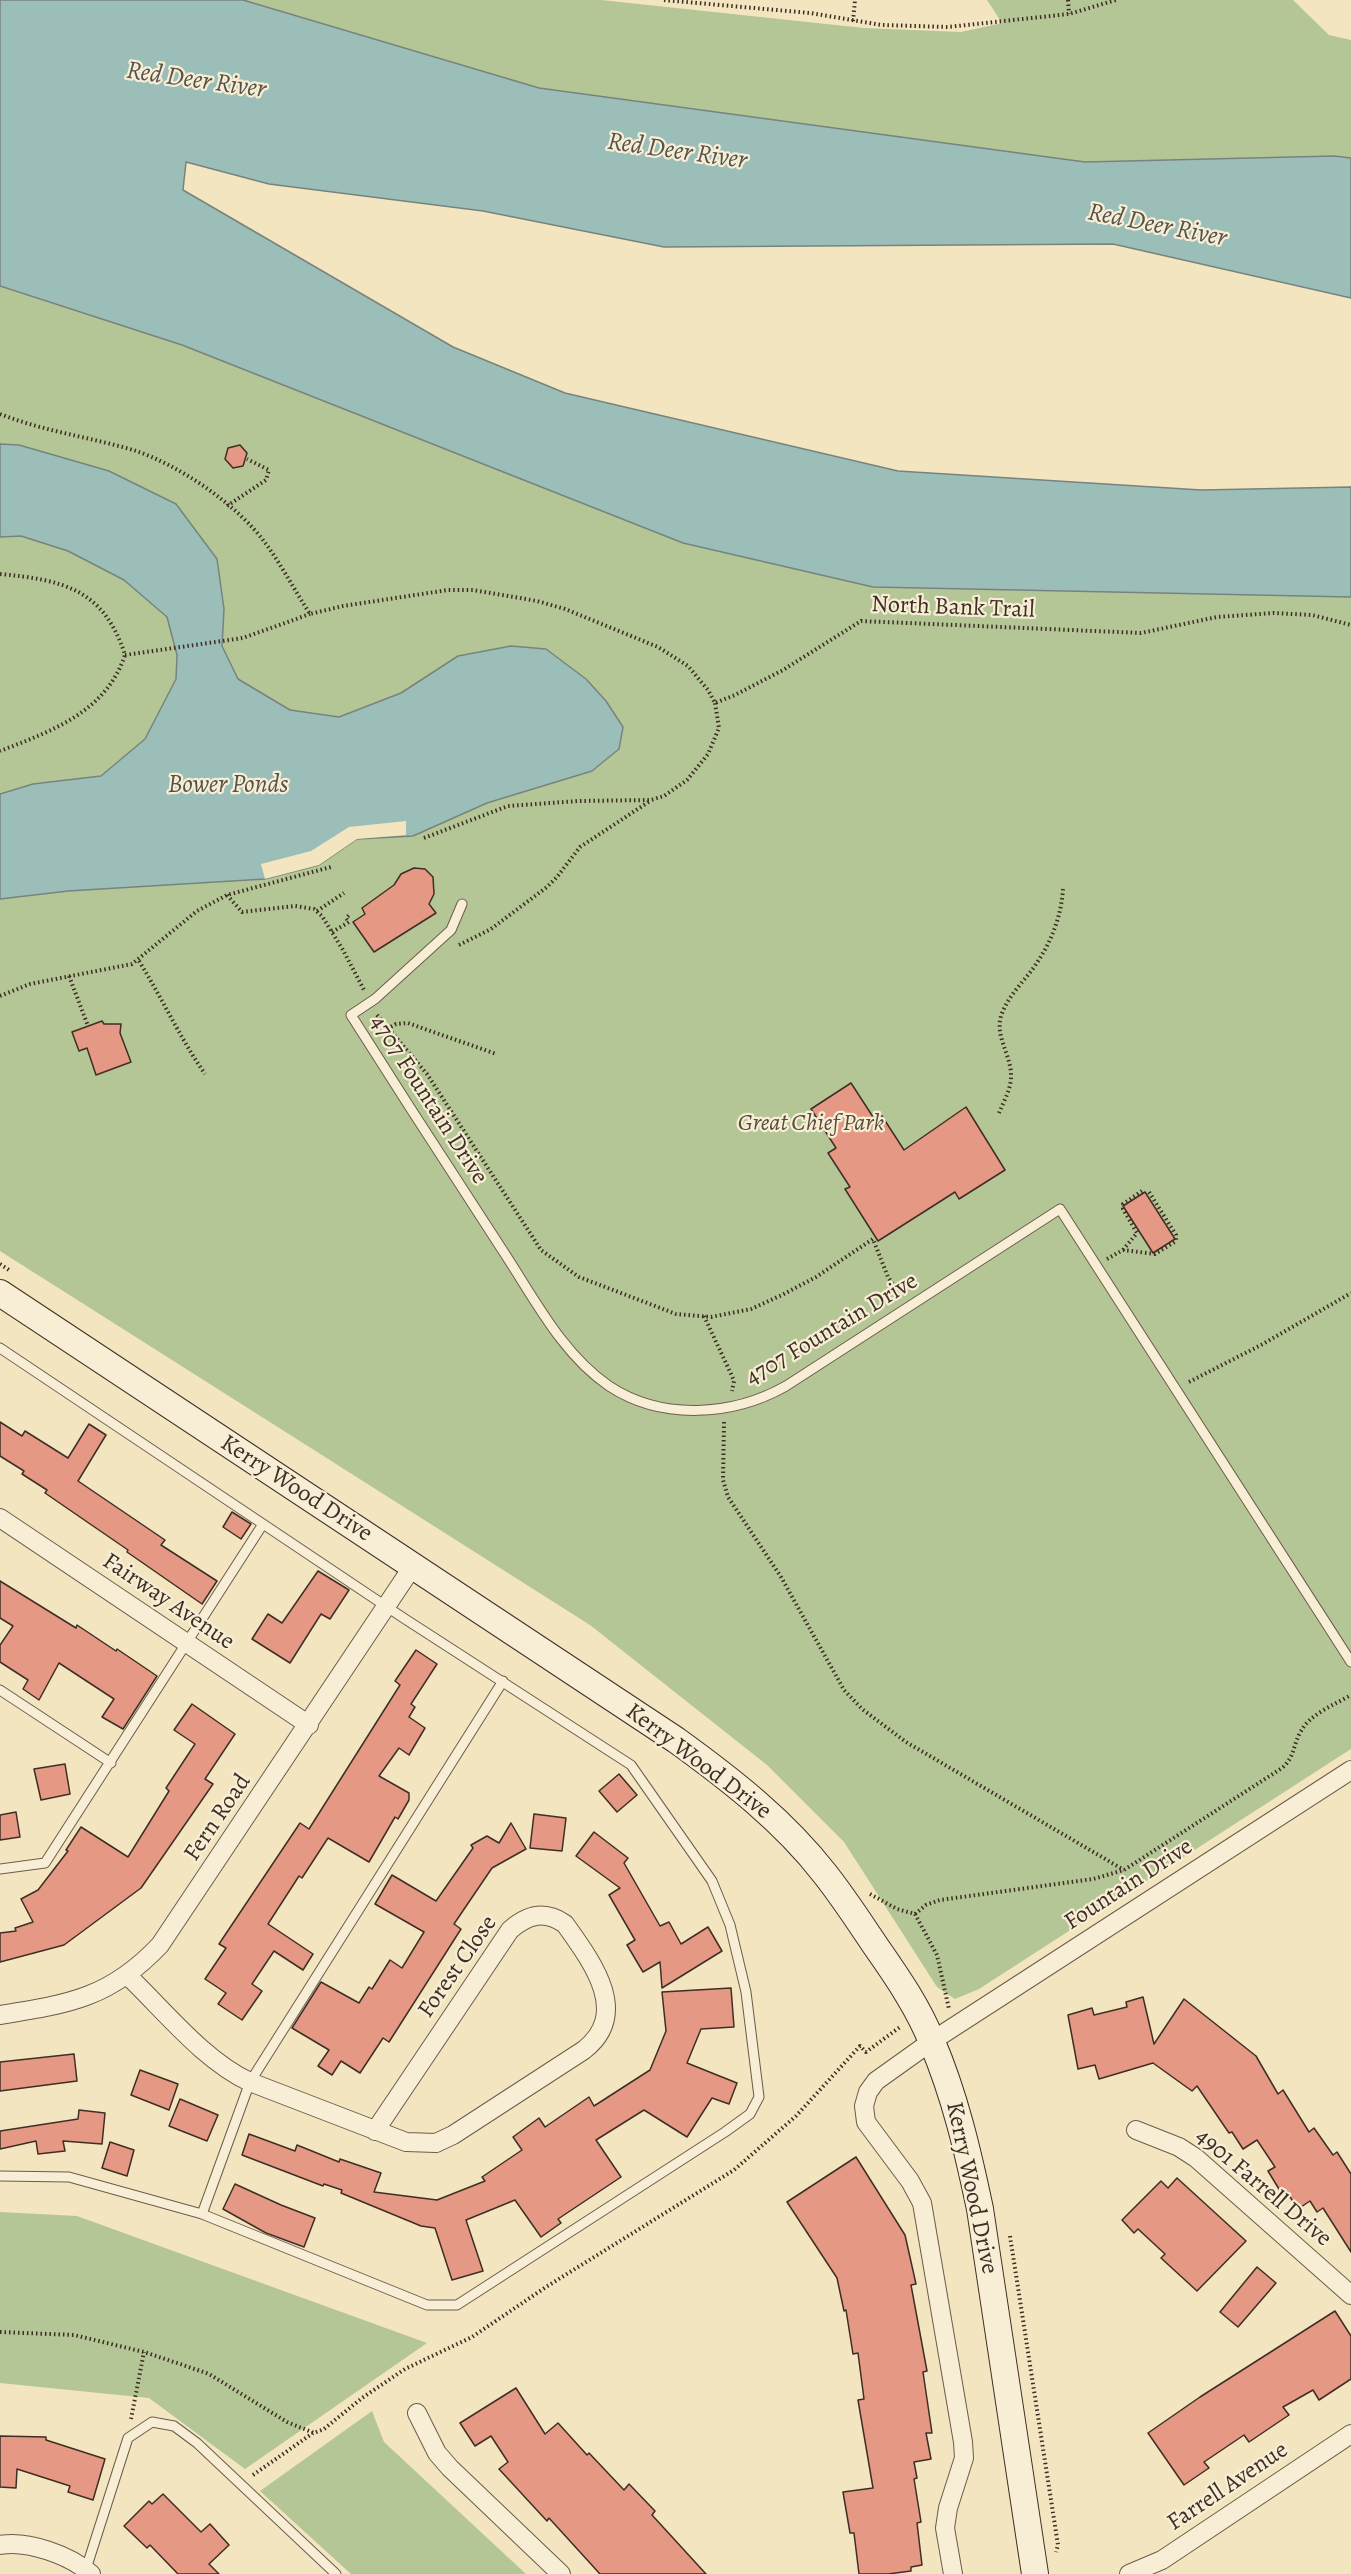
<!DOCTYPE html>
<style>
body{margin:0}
canvas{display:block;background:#f2e5bf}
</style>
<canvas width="1351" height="2574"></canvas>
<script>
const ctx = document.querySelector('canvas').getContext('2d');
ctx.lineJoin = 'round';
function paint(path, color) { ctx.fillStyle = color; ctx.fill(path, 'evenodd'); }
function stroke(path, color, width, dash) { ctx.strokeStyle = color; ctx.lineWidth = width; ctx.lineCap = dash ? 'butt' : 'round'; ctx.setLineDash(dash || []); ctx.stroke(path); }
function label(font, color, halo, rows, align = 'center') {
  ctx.font = font + ' Alegreya,serif'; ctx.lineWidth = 4.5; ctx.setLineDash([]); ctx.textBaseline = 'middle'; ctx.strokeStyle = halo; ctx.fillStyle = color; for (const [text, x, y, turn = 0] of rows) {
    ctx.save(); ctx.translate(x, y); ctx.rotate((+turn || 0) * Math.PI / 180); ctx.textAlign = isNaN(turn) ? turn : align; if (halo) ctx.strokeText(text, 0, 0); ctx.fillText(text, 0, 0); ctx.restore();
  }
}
paint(new Path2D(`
 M243,0H601L864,28L961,32L1002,23L987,0H1293L1329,35L1351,40V158L1334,156L1085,162L539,88Z
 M0,286L182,345L683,543L873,587L1351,597V1749L979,1989L955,1999L937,1987L844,1842L767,1765L590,1625L0,1251Z
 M0,2212L77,2216L427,2343L245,2469L149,2398L0,2383Z
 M372,2411L384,2442L526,2574H351L260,2491Z`), '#b5c696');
const water = new Path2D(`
 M0,0H243L539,88L1085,162L1334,156L1351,158V298L1113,244L664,247L483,211L269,184L186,162L183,190L453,347L565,393L898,471L1201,490L1351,487V597L873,587L683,543L182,345L0,286Z
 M0,444L19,445L109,471L176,504L217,559L224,609L222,646L238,679L290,710L339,717L401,693L458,656L511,646L546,649L586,679L606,701L623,727L619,749L592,771L487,803L413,836L357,839L319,865L265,879L68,891L0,899V794L33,784L101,776L145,739L176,679L177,655L167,617L124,580L68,551L21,536L0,537Z`);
paint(water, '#9cbeb8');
stroke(water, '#77847d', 1.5);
paint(new Path2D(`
 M406,821V835L357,839L319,865L265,879L261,864L311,851L349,827Z`), '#f2e5bf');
const building = new Path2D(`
 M240,445L247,453L243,466L233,468L225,459L228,448Z
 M414,868L425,869L433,877L434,894L429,904L436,913L374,952L353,922L365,914L362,908L394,885L401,874Z
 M102,1021L104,1024H121L120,1033L131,1062L96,1075L87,1048L79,1051L72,1032Z
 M851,1083L875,1120L882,1116L904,1150L966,1107L1005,1170L959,1199L955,1192L878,1241L845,1189L850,1187L828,1153L836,1148L811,1109Z
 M1145,1192L1175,1239L1153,1253L1123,1206Z
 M0,1422L22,1436L25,1431L68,1458L89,1424L106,1435L78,1481L165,1540L161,1545L217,1581L202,1604L127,1552L128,1550L45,1493L47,1490L22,1474L24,1471L0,1456Z
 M232,1512L251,1524L241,1539L223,1527Z
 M318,1571L349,1590L330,1619L321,1614L290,1663L252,1639L268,1614L282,1623Z
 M0,1581L76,1628L77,1625L116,1651L117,1649L157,1676L123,1729L102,1717L114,1699L59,1663L39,1700L23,1689L28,1680L0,1662V1645L13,1626L0,1618Z
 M416,1650L437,1664L411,1704L415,1707L409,1717L425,1728L409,1755L399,1748L379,1776L409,1793V1800L398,1819L395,1817L369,1862L328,1838L302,1878L299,1876L268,1924L313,1954L303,1970L274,1951L252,1984L262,1991L242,2020L218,2004L226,1993L205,1979L226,1948L219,1944L300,1823L309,1829L400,1685L395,1681Z
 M192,1704L235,1734L205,1779L213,1784L141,1888L64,1945L0,1962V1933L16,1931L15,1928L33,1922L21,1899L38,1890L68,1851L66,1850L81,1827L128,1857L169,1791L166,1788L195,1744L174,1730Z
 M65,1764L70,1794L41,1800L34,1769Z
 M619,1774L637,1795L617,1812L599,1791Z
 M16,1812L20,1837L0,1840V1815Z
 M534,1814L566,1818L562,1851L530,1848Z
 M511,1823L526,1849L492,1868L454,1924L461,1929L389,2042L383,2038L360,2073L341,2061L332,2075L318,2066L329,2050L292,2028L321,1982L359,2003L369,1987L372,1989L390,1960L402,1968L424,1932L375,1904L392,1875L436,1901L473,1848L471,1845L487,1836L499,1843Z
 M594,1832L628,1858L624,1863L660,1926L669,1922L681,1944L708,1927L722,1951L662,1988L660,1962L643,1972L627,1945L635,1940L609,1895L620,1888L576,1856Z
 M731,1988L734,2027L701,2029L687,2063L737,2083L729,2104L712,2098L687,2137L644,2110L596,2140L621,2177L558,2219L561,2223L541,2237L515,2200L466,2220L483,2271L452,2280L435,2228L421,2226L341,2193L342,2190L324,2184L323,2186L242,2155L249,2134L295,2151L297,2145L339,2162L340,2159L381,2173L374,2192L437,2200L485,2181L482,2177L522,2150L513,2137L539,2118L545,2127L589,2097L594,2106L650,2070L666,2031L662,1992Z
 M1143,1997L1154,2044L1184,1999L1256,2056L1278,2094L1283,2090L1309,2132L1314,2128L1333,2155L1337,2152L1351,2174V2252L1323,2208L1317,2212L1310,2201L1298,2209L1286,2191L1282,2194L1268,2171L1275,2167L1257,2140L1243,2149L1232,2132L1229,2133L1197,2086L1192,2091L1153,2063L1099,2079L1095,2065L1078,2069L1068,2015L1092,2008L1094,2015L1127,2007L1126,2002Z
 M74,2054L77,2081L0,2091V2062Z
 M140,2070L178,2084L169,2110L131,2095Z
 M180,2099L218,2115L207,2141L169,2126Z
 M79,2110L105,2113L102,2144L63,2141L65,2151L38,2154L36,2141L0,2149V2131L78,2119Z
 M110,2142L134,2150L127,2176L102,2168Z
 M856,2157L905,2235L916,2284L911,2285L927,2371L923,2372L932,2433H926L931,2459L914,2462L917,2478L914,2479L921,2522L917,2523L922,2565L911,2567V2571L888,2574H859L854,2533H850L843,2492L873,2488L858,2400L864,2399L858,2353L853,2354L846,2310L844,2311L837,2278L787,2202Z
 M1177,2178L1246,2241L1197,2291L1161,2258L1165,2254L1138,2229L1134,2233L1122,2220L1161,2181L1168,2188Z
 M235,2184L281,2205L315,2218L304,2247L266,2233L223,2209Z
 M1257,2267L1276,2283L1238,2327L1220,2312Z
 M1335,2311L1351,2336V2379L1319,2400L1313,2390L1283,2407L1289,2415L1249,2442L1244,2435L1204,2462L1209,2468L1184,2485L1148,2433L1200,2397Z
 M516,2388L545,2434L558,2423L587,2455L589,2453L624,2490L629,2484L655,2511L652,2515L706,2574H600L549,2518L547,2521L534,2507L499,2469L508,2462L491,2436L475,2446L460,2423Z
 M0,2436L46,2437V2440L105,2459L93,2500L68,2492L70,2486L17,2469L16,2488L0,2487Z
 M163,2494L201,2532L210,2524L229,2545L209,2564L219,2574H178L150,2545L147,2548L124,2526L149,2501L152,2504Z`);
paint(building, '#e59884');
stroke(building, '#3f2e25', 1.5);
const lane = new Path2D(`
 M462,904L451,930L375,999L351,1015C401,1094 452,1173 503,1251C534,1298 562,1354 609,1386C662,1421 733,1416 786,1386L1060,1209L1351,1662
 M0,1348L402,1617L631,1765L712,1881L730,1925L746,1992L759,2097L750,2114L725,2132L457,2305H427L202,2214L69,2177L0,2176
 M0,1690L111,1763
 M0,1869L45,1863L263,1524
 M202,2214L250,2082L503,1681
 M86,2569L128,2438L152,2422L174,2426L197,2443L336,2574`);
const street = new Path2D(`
 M0,1518L309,1725
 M127,1975C164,2010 203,2060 250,2082L406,2142L436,2143L453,2135L584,2050C631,2013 592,1962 565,1924C545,1910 528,1914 510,1930L375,2131
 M0,2015C69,2004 110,1998 160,1945L413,1566
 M1136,2130L1179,2147L1196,2158L1351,2295
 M417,2413L437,2453L450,2468L561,2574
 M0,2545C27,2540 70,2555 91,2574
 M953,2574L945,2528L948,2508L964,2458L963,2442L922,2203L910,2181L866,2122L864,2106L868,2092L876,2081L932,2041L1351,1770
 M1129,2574L1162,2560L1351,2434`);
const secondary = new Path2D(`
 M0,1293L676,1740C730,1779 784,1821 825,1874C844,1898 860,1923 877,1948C898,1978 919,2009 932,2042C955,2096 968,2152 980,2209L1035,2574`);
stroke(lane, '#6c5c4c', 11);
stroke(street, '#6c5c4c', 20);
stroke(secondary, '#3f2e25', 28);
stroke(new Path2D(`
 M664,0L810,13L882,25L948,27L1069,14L1116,0
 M1068,0L1069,14
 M853,21L855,0
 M0,414C43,431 89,437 133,450C178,464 238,505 266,544C282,566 295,591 310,614L343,606L448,590H473L537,601L565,609L658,647L688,666L708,690L715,703L735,695L783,670L861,621L1141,633L1217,617L1274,613L1312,615L1351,625
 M227,506L266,480L269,470L247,459
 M0,574C63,580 104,589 125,655C106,712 52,731 0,751
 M125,655L243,638L310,614
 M424,838L508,806L578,801L651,800L664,796L687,780L708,754L719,728L715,703
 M227,895L242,912L295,906L314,909L322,916L343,950L364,990
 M317,911L344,893
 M332,932L349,922L346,918L349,915
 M459,945L491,929L547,887L557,877L580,847L650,801
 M139,961C162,998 180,1038 205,1074
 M69,976L88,1026
 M0,996L30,984L132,964L197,911L227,895L331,867
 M377,1015L427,1074L541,1250L579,1277L676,1314L711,1317L751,1309L782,1295L816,1277L873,1239L888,1277L900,1296
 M387,1029L396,1024L408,1023L496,1054
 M999,1113C1004,1101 1012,1087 1011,1074C1010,1053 995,1036 1001,1016C1007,998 1021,984 1032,970C1050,945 1061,919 1063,889
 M1123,1250L1137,1233L1123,1209V1204L1142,1191
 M1107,1259L1123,1250L1155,1254L1176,1241V1235L1149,1192
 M0,1264L9,1270
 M704,1316L731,1374L734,1381L732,1391
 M1189,1382L1263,1344L1351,1293
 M724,1422L723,1480L728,1497L781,1577L844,1690L862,1709L906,1742L1124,1870
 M870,1894L897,1909L915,1914L937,1955L949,2009
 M915,1914L926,1905L940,1900L1093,1879L1124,1870L1282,1768C1295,1757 1293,1744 1301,1731C1310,1714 1336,1704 1351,1695
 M1010,2236L1058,2545L1056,2552
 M0,2332L74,2335L144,2352L183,2365L209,2374L287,2422L314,2433L324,2429L362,2398L405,2369L472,2337L546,2287L734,2170L796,2116L860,2046L866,2052L900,2027
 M131,2419L144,2352
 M253,2475L313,2433`), '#3f2e25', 4, [1.5, 3]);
stroke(lane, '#f7eed5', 9);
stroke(street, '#f7eed5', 18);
stroke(secondary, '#f7eed5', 26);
label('24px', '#3f2e25', '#f7eed5', [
 ["North Bank Trail",953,608,2],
 ["4707 Fountain Drive",428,1100,57],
 ["4707 Fountain Drive",832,1330,-31],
 ["Kerry Wood Drive",296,1489,33],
 ["Fairway Avenue",168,1602,34],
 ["Kerry Wood Drive",698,1762,37],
 ["Fern Road",218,1818,-56],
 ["Fountain Drive",1129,1885,-33],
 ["Forest Close",458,1967,-55],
 ["Kerry Wood Drive",971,2188,78],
 ["4901 Farrell Drive",1263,2188,40],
 ["Farrell Avenue",1228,2487,-34]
]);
label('italic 24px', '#574c3c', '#f7eed5', [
 ["Great Chief Park",811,1124]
]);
label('italic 26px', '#56524a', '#f7eed5', [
 ["Red Deer River",196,81,8],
 ["Red Deer River",677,152,8],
 ["Red Deer River",1157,226,11],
 ["Bower Ponds",228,786]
]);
</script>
